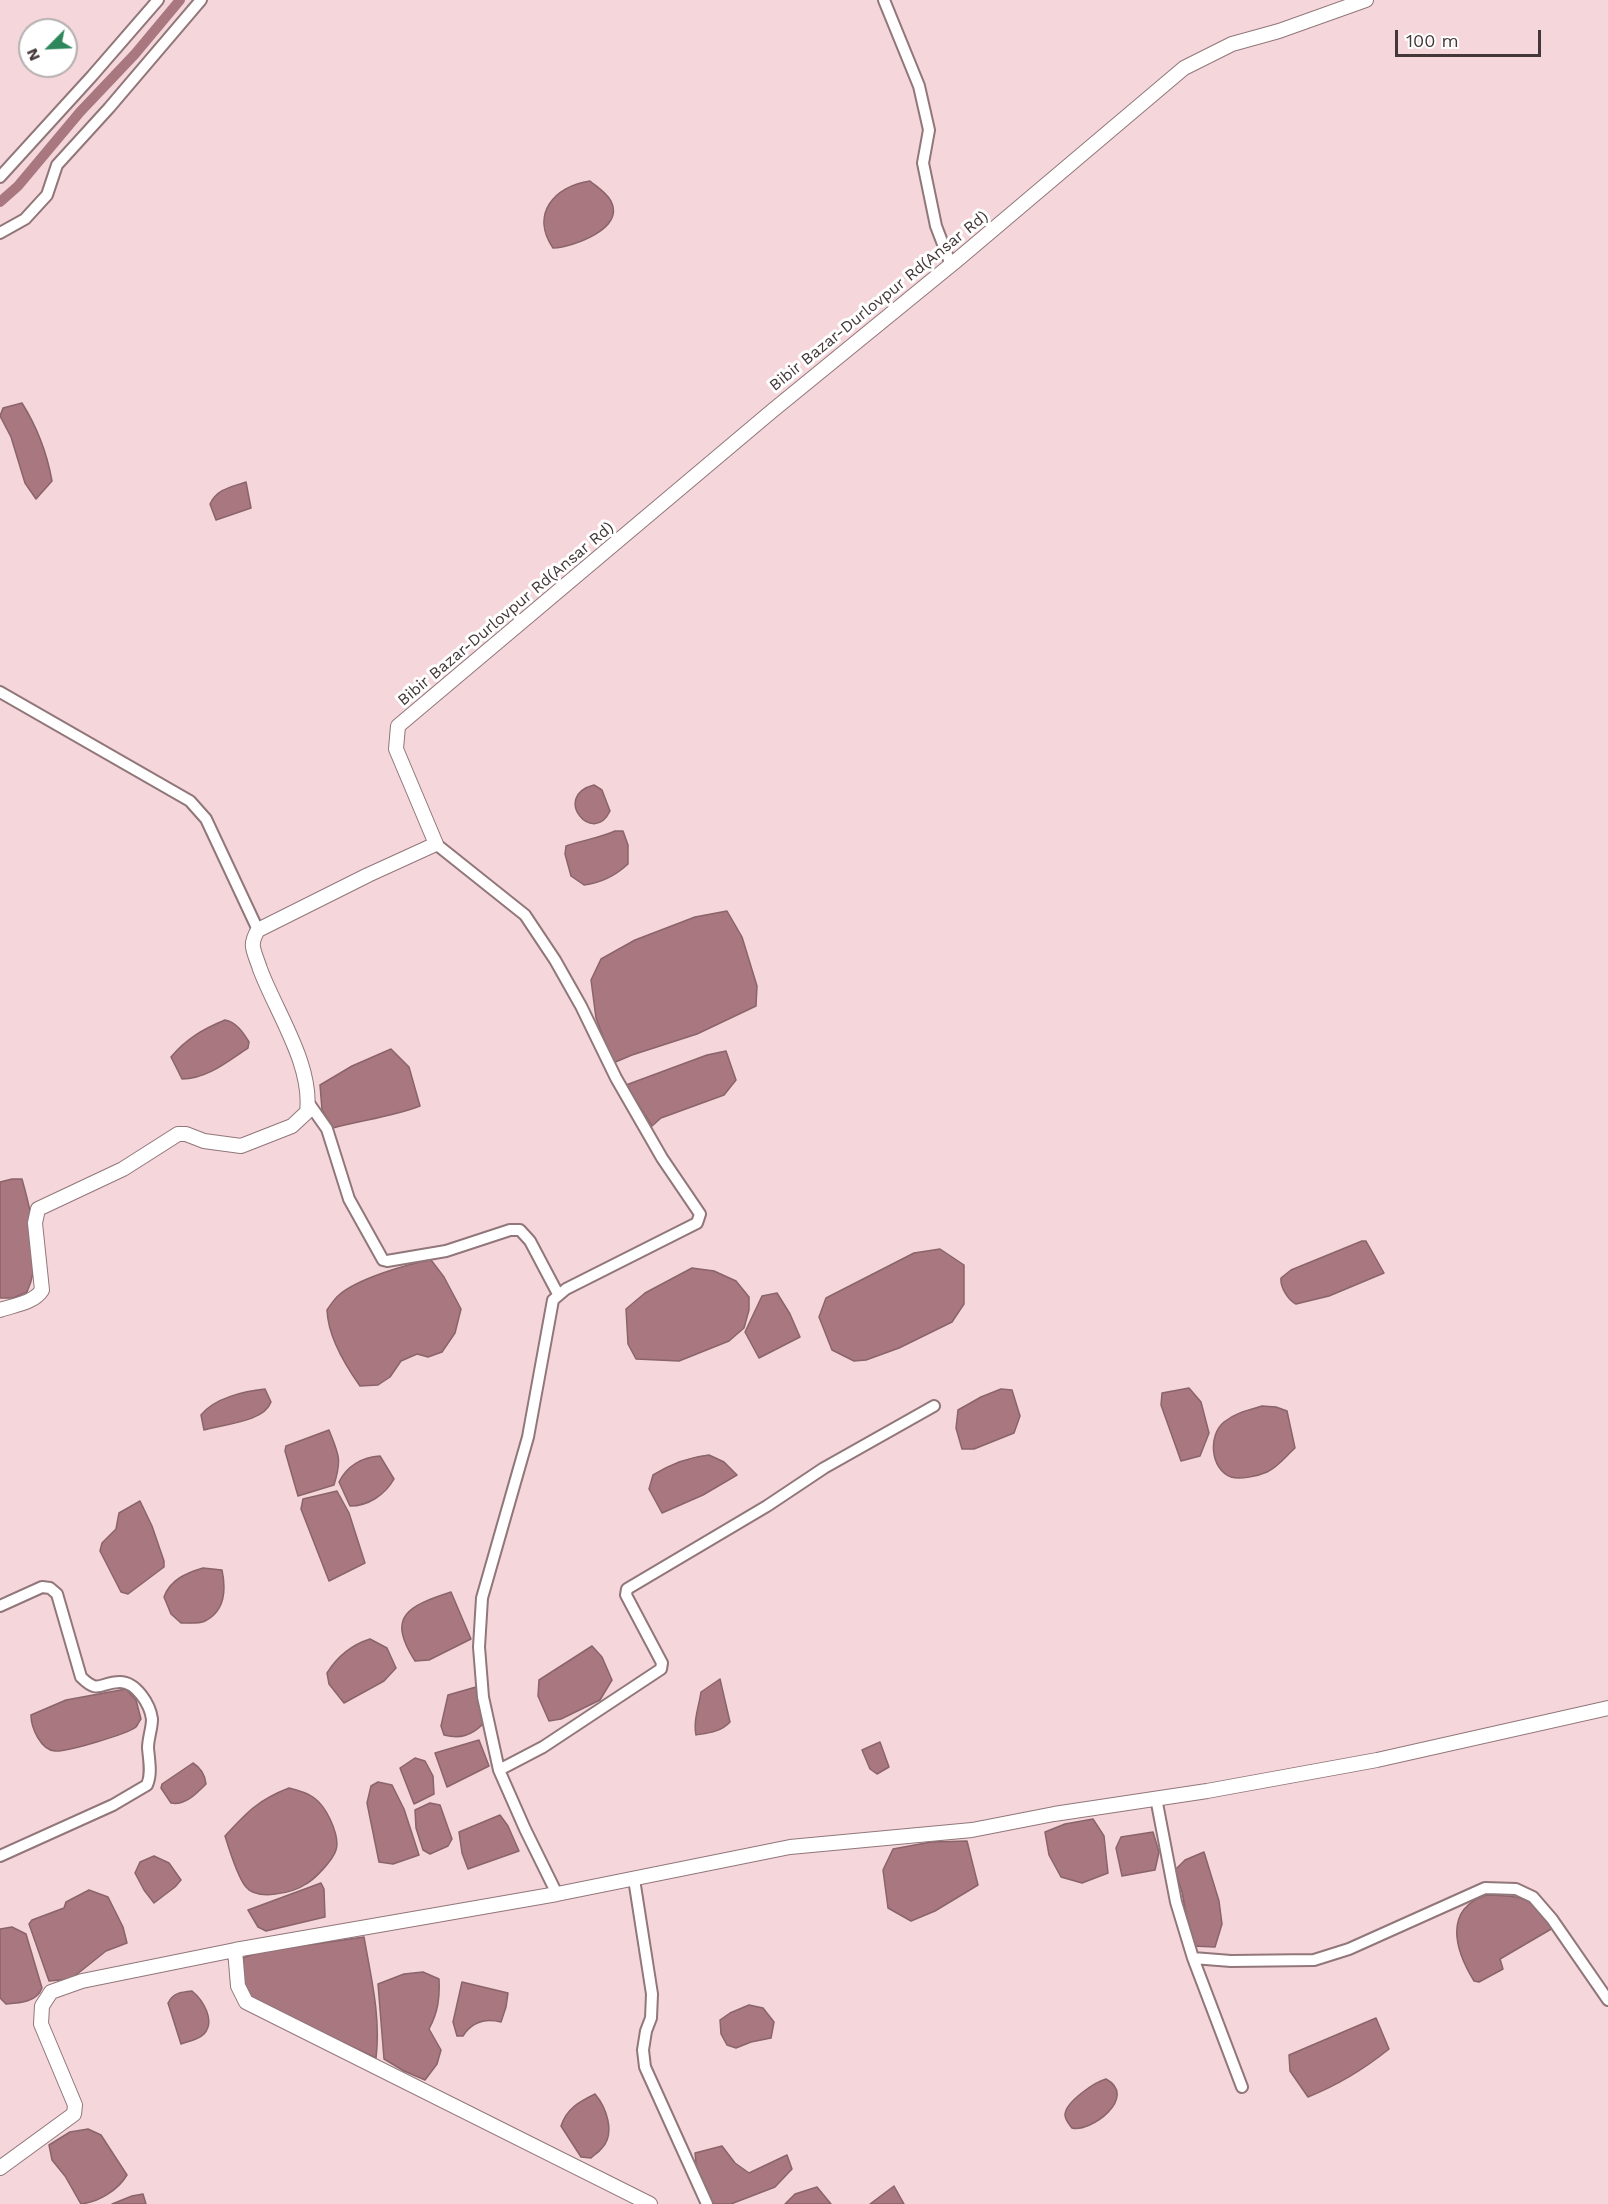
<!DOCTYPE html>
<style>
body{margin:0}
#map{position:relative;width:1608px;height:2204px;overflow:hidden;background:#f5d7db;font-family:"Work Sans",sans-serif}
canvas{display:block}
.north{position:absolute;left:18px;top:18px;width:60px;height:60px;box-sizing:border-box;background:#fff;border:2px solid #b4afb0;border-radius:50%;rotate:246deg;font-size:16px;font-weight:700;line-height:24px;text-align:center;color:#433739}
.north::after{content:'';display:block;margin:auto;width:21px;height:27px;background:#2e875c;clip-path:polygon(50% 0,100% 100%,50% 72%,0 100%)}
.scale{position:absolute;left:1395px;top:30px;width:146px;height:27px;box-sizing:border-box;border:3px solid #433739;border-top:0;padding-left:8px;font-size:18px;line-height:21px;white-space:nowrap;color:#433739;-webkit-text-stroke:4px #fff;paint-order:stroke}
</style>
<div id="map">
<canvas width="1608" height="2204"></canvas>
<div class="north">N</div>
<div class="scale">100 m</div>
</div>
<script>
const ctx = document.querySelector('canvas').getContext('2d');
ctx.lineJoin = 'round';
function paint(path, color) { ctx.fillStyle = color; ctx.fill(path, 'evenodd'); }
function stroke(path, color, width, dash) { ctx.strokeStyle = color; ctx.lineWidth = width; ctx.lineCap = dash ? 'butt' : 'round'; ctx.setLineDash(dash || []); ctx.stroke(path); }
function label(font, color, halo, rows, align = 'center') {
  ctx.font = font + ' "Work Sans",sans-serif'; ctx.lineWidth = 6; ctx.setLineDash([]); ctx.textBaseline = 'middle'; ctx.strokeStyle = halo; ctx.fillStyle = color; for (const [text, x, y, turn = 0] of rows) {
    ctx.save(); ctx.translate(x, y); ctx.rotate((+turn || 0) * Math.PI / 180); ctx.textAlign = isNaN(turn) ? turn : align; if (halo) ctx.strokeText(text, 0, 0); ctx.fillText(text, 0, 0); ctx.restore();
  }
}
const water = new Path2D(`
 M590,181C597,187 606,192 611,201C625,229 573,247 553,248C530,215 554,186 590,181Z
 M22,403C37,427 47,453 52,481L36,499L25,483L11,437L0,416L3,408Z
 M246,482L251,508L216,520L210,504C217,489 231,487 246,482Z
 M594,785L602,790L610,811C593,847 551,796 594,785Z
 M615,831H623L628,845V864C615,876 601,883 584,885L571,876L565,854L566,846C583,840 600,838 615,831Z
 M727,911L742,937L757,986L756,1006L697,1034L632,1055L613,1063L596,1018L591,980L601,959L635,940L695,917Z
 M225,1020C236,1022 243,1032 249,1042L248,1048C228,1061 207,1079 182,1079L171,1057C186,1039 203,1029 225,1020Z
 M391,1049L409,1067L420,1106C391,1117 362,1120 333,1128L322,1110L320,1085L352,1066Z
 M726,1051L736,1080L724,1095L661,1118L652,1126L626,1085L707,1055Z
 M12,1179H22C32,1215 43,1257 27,1292L13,1298H0V1182Z
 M1362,1241H1366L1384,1273L1329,1296L1296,1304C1288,1300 1280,1287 1281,1278L1291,1270Z
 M940,1249L964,1265V1304L952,1322L899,1348L866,1360L854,1361L832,1350L819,1317L826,1298L914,1253Z
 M431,1260L444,1277L461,1309L455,1333L442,1352L428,1357L417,1354L401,1361L390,1377L378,1385L360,1386C345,1365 328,1336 327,1310C330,1306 334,1299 339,1295C357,1279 407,1264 431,1260Z
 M692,1268L714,1271L736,1281L749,1297V1310L744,1328L729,1341L679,1361L636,1359L628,1344L626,1309L645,1293Z
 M777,1293L790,1314L800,1337L759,1358L745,1332L762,1296Z
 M1189,1388L1201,1402L1209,1433L1200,1456L1181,1461L1161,1405L1162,1393Z
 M265,1389L271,1402C264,1422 224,1424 204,1430L201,1415C214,1398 245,1391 265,1389Z
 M1001,1389L1012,1390L1020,1416L1014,1433L974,1449H962L956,1428L958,1410L981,1397Z
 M1262,1406L1276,1407L1287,1411L1295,1448C1286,1456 1278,1467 1267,1472C1258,1476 1240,1480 1231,1477C1210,1469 1208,1435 1224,1422C1235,1413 1248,1410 1262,1406Z
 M329,1430C339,1455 342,1459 334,1485L298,1496L285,1451L286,1446Z
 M709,1455L724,1462L737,1475L703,1495L662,1513L649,1489L653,1475C671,1464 688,1457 709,1455Z
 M380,1456L394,1479C385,1495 368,1506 350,1506L339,1482C347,1466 362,1457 380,1456Z
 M337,1491L349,1513L365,1563L329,1581L301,1509L303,1499Z
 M140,1501L152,1526L164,1561V1567L128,1594L121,1592L100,1551L102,1543L116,1529L119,1513Z
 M203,1568L222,1570C226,1589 225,1611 205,1621C199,1624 188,1623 181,1623L171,1614L164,1597C170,1580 186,1573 203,1568Z
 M451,1592L471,1639L429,1660L415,1661C386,1616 408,1606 451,1592Z
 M370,1639L387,1648L396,1668L384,1681L344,1703L329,1684L327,1673C337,1657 351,1645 370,1639Z
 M592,1646L602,1657L612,1680L600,1700L561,1719L549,1721L538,1696L539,1680Z
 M720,1679L730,1722C721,1732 708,1733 696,1735C693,1721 699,1706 701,1692Z
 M476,1687L483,1711V1724C471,1736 460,1739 444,1735L441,1726L448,1695Z
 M126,1689L136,1700L141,1719C139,1721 138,1725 136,1727C127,1734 67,1752 55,1751C41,1750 31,1728 31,1715L66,1700Z
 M479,1740L489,1766L447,1787L435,1753Z
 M880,1742L889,1767L877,1774L870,1769L862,1750Z
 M415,1758L425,1761L433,1776L434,1794L414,1804L400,1768Z
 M193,1763C201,1768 205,1774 206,1784C197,1793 185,1806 171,1803L161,1788L162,1784Z
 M378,1782L392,1785L404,1809L419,1855L393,1864L379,1862L367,1803L371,1786Z
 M289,1788C310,1793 320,1798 330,1819C334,1827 339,1841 336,1850C333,1860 315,1879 306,1884C293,1893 257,1901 246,1887C238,1878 229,1849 225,1836C247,1812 258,1800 289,1788Z
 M430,1803L440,1805L452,1839L448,1846L430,1854L423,1850L416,1828L415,1810Z
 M500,1815L508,1826L519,1851L468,1869L462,1853L459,1832Z
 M1093,1819L1104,1836L1108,1873L1082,1883L1061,1877L1049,1855L1045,1832L1065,1824Z
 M1153,1832L1159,1852L1155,1870L1122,1876L1116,1848L1121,1837Z
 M967,1841L978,1885L935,1911L911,1921L888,1908L883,1870L893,1849L931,1842Z
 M1204,1852L1219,1901L1222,1924L1215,1947L1192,1946L1182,1892L1175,1870L1185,1860Z
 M154,1856L169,1863L181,1880L175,1887L154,1903L144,1890L135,1873L140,1862Z
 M321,1883L324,1889L325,1917L266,1931L258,1927L248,1910Z
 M89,1890L108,1897L123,1927L127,1943L106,1951L71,1979L49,1981L29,1924L32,1920L64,1908L66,1902Z
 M1486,1895C1529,1897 1527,1895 1553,1928L1500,1959L1503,1969L1479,1982L1474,1981C1455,1950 1443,1910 1486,1895Z
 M12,1927L26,1934L42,1988C37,2002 20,2003 6,2004L0,1998V1929Z
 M364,1937C371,1977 381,2017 376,2058L249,1998L243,1978V1958L259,1952Z
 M423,1972L439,1979C440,1998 438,2012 429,2029L441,2050L437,2064L425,2080L404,2071L384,2059L378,1984L404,1974Z
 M462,1982L508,1993L506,2007L501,2022C485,2018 472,2022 463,2036H457L453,2022Z
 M192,1991C203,2000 216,2021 204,2034C198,2040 189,2041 181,2044L168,2003C173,1993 181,1992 192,1991Z
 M749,2005L763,2008L774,2022L771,2038L751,2042L736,2048L727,2045L721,2034L720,2020L730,2013Z
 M1376,2018L1389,2049C1363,2070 1338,2085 1308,2097L1290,2071L1289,2055Z
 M1106,2079C1139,2097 1090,2133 1072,2128C1069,2124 1065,2120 1065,2115C1065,2102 1095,2082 1106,2079Z
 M595,2094C606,2107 616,2133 602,2148C599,2152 594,2155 591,2158L581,2157L561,2126C567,2108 579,2102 595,2094Z
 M88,2129L101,2135L127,2175C118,2190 99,2202 81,2204L65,2176L52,2160L49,2145L70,2132Z
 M722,2146L735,2163L749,2173L787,2155L792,2169L775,2187L731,2204H710L697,2173L695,2153Z
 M894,2186L904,2204H870Z
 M817,2187L831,2204H785L795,2194Z
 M143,2194L146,2204H112L132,2196Z`);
paint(water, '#a9777f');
stroke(water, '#8a646a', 1.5);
stroke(new Path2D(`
 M0,202L18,186L80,112L135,54L180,0`), '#a9777f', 10);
const street = new Path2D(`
 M884,0L919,86L929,130L923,163L936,226L951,265
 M0,177L92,76L158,0
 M0,233L25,219L47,195L57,165L109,108L201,0
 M0,692L190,801L206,819L258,930
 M436,844L525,915L555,960L581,1006L616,1078L662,1158L700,1214L697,1223L566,1289L553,1300L528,1437L482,1598L479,1647L483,1697L499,1770L525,1829L557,1894
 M308,1102L327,1129L349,1199L383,1260L387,1261L446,1251L510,1230H520L530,1241L558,1294
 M0,1606L42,1587L50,1588L57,1594L81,1677C99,1695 100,1682 120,1682C136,1682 150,1704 152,1719C152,1729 148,1738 148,1748C149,1760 152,1774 147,1785L113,1805L0,1856
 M499,1770L543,1747L661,1669L662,1663L626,1595L627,1589L767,1506L824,1468L934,1406
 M1156,1798L1176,1902L1193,1958L1231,1961L1314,1960L1349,1949L1485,1888L1516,1889L1533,1897L1552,1919L1608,2000
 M634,1879L652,1994L651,2018L646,2031L643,2050L645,2067L707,2204
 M1193,1958L1242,2087`);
const secondary = new Path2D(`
 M0,1310C14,1305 34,1303 42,1290L35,1223L38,1209L123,1169L178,1134H186L204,1141L241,1146L292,1126L307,1112C313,1065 276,1012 260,969C258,962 254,954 253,947C252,941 255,935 258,930L368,875L436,844L396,749L398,726L772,411L957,260L1184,68L1232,44L1279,31L1366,0
 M235,1950L238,1986L246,2002L650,2204
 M0,2168L74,2114L75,2105L41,2024L42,2006L51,1992L82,1981L235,1950L557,1894L790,1847L972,1830L1054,1814L1207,1791L1377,1760L1608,1708`);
stroke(street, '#91767a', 14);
stroke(secondary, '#91767a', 16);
stroke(street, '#fff', 10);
stroke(secondary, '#fff', 14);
label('16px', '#433739', '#fff', [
 ["Bibir Bazar-Durlovpur Rd(Ansar Rd)",879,301,-39],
 ["Bibir Bazar-Durlovpur Rd(Ansar Rd)",506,614,-40]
]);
</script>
